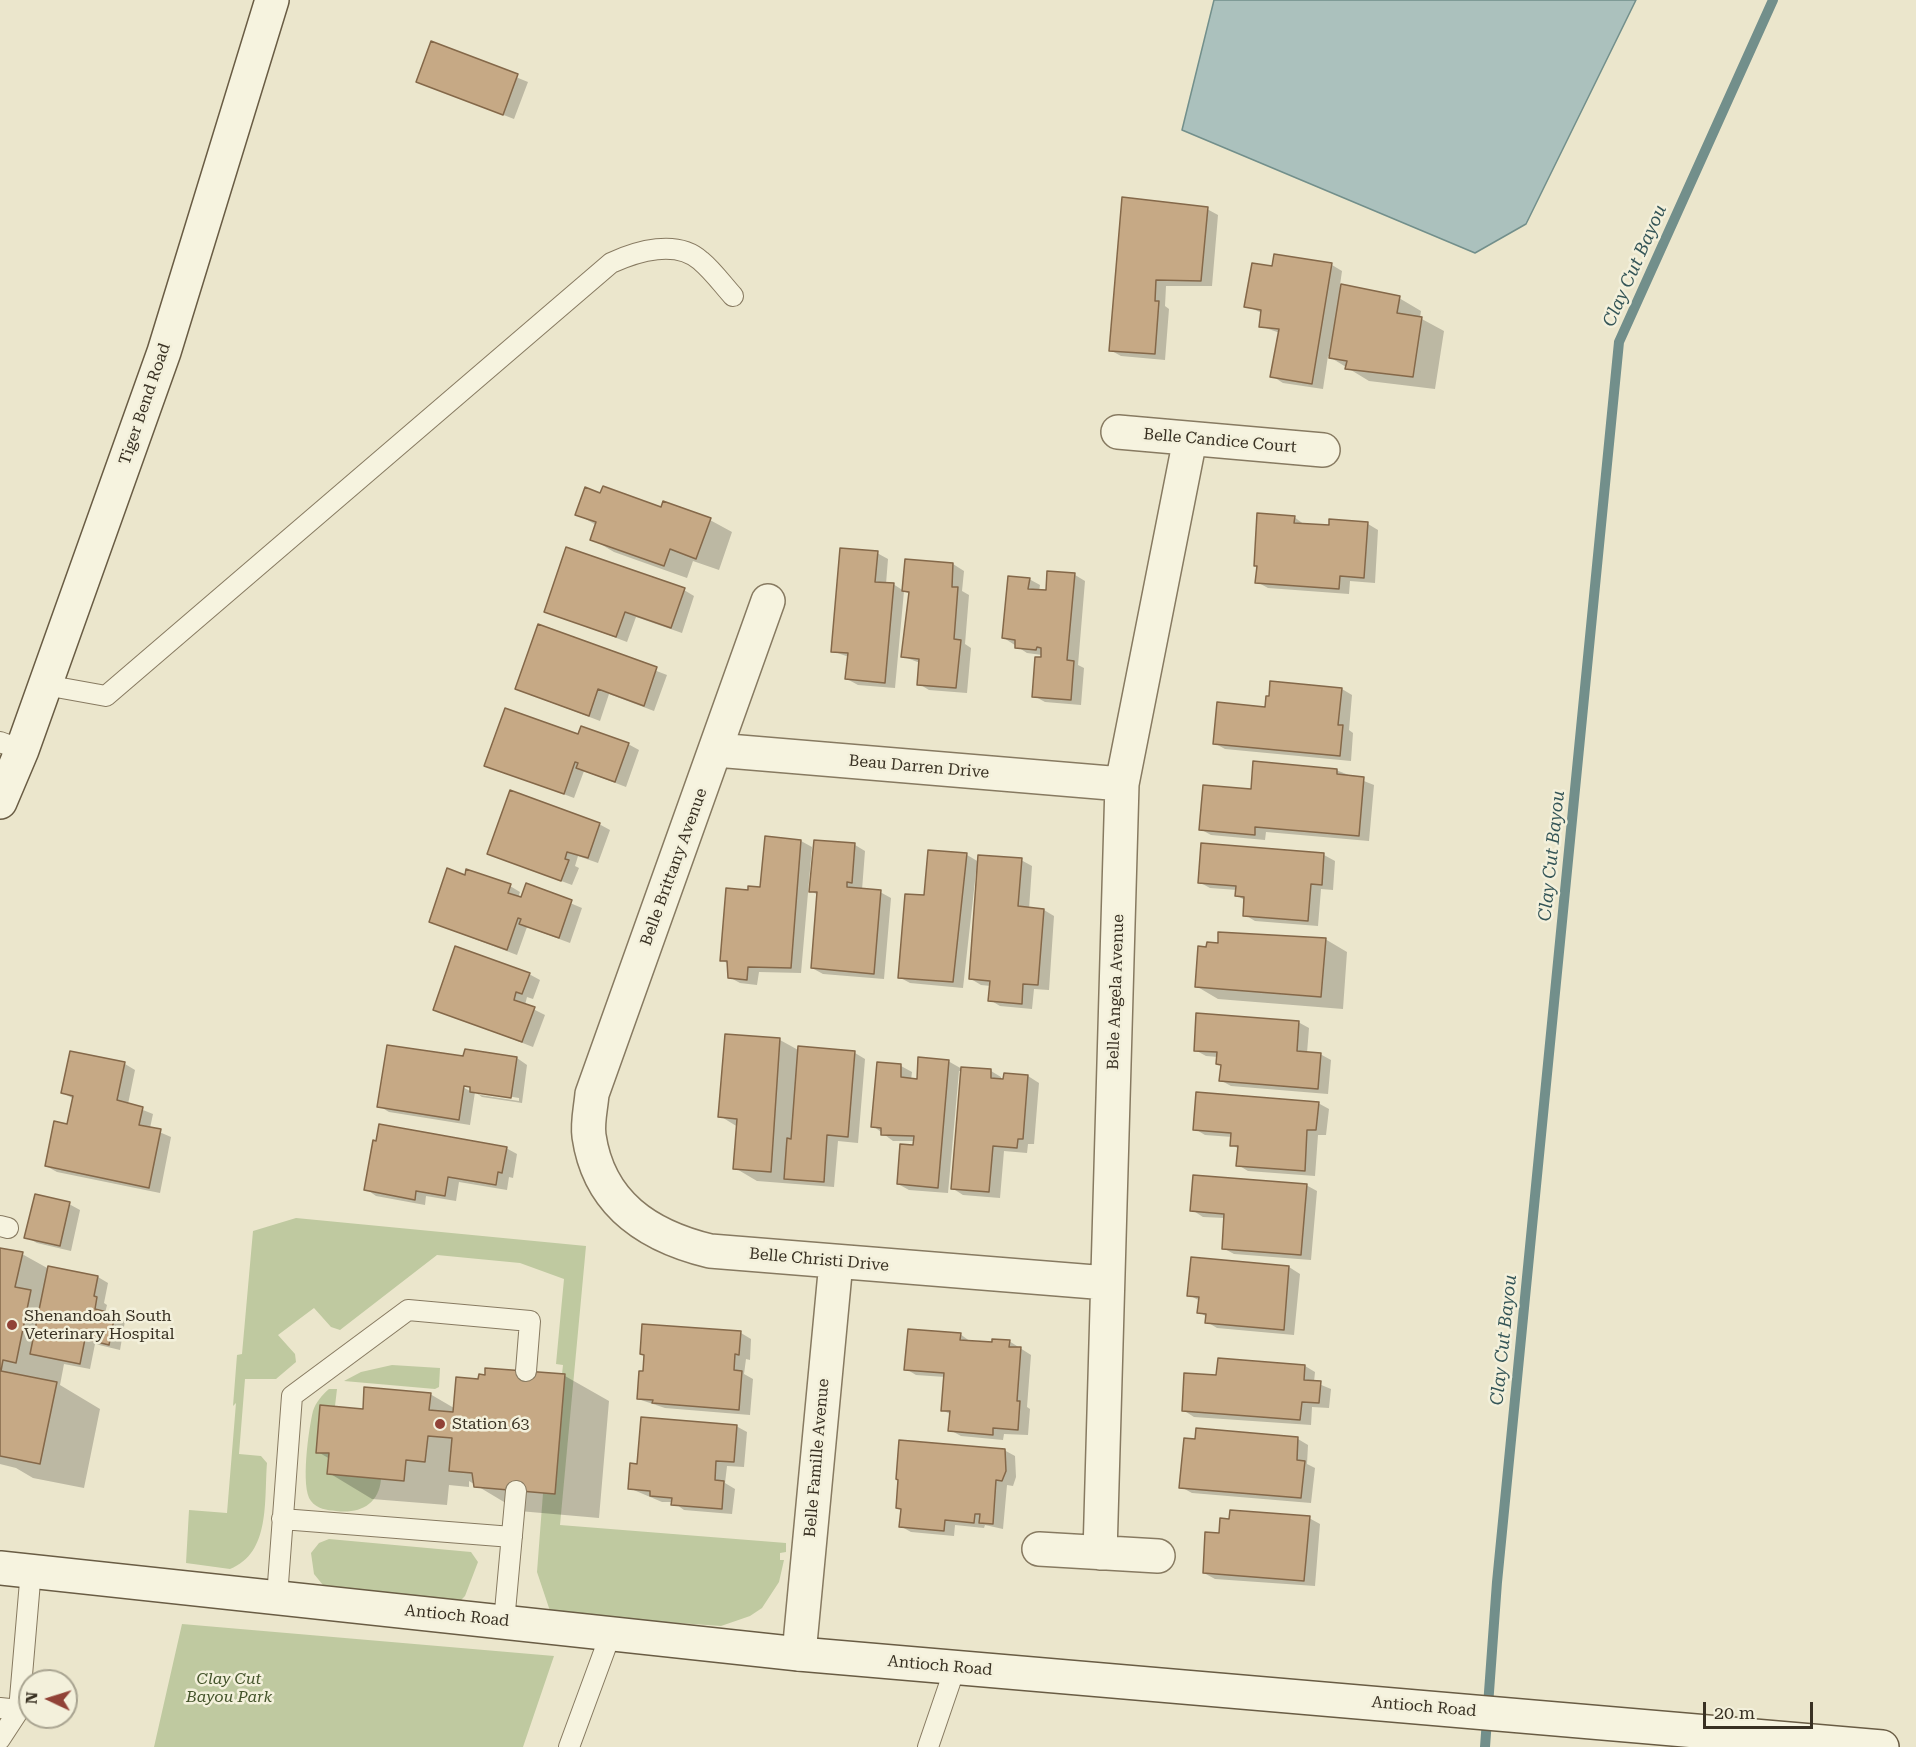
<!DOCTYPE html>
<style>
body{margin:0}
#map{position:relative;width:1916px;height:1747px;overflow:hidden;background:#ebe6cc;font-family:"Roboto Serif",serif}
canvas{display:block}
.north{position:absolute;left:18px;top:1669px;width:60px;height:60px;box-sizing:border-box;background:#f3f0db;border:2px solid #a9a491;border-radius:50%;rotate:274deg;font-size:16px;font-weight:700;line-height:24px;text-align:center;color:#393123}
.north::after{content:'';display:block;margin:auto;width:21px;height:27px;background:#914237;clip-path:polygon(50% 0,100% 100%,50% 72%,0 100%)}
.scale{position:absolute;left:1703px;top:1702px;width:110px;height:27px;box-sizing:border-box;border:3px solid #393123;border-top:0;padding-left:8px;font-size:18px;line-height:21px;white-space:nowrap;color:#393123;-webkit-text-stroke:4px #f3f0db;paint-order:stroke}
</style>
<div id="map">
<canvas width="1916" height="1747"></canvas>
<div class="north">N</div>
<div class="scale">20 m</div>
</div>
<script>
const ctx = document.querySelector('canvas').getContext('2d');
ctx.lineJoin = 'round';
function paint(path, color) { ctx.fillStyle = color; ctx.fill(path, 'evenodd'); }
function stroke(path, color, width, dash) { ctx.strokeStyle = color; ctx.lineWidth = width; ctx.lineCap = dash ? 'butt' : 'round'; ctx.setLineDash(dash || []); ctx.stroke(path); }
function label(font, color, halo, rows, align = 'center') {
  ctx.font = font + ' "Roboto Serif",serif'; ctx.lineWidth = 5; ctx.setLineDash([]); ctx.textBaseline = 'middle'; ctx.strokeStyle = halo; ctx.fillStyle = color; for (const [text, x, y, turn = 0] of rows) {
    ctx.save(); ctx.translate(x, y); ctx.rotate((+turn || 0) * Math.PI / 180); ctx.textAlign = isNaN(turn) ? turn : align; if (halo) ctx.strokeText(text, 0, 0); ctx.fillText(text, 0, 0); ctx.restore();
  }
}
paint(new Path2D(`
 M296,1218L586,1246L560,1525L786,1543V1552L780,1553V1560H784L779,1582L762,1608L750,1616L721,1626L551,1614L537,1572L543,1493H555L565,1375L562,1374L563,1365L556,1364L564,1279L520,1263L437,1255L340,1330L331,1327L314,1308L278,1335L295,1354L296,1362L276,1379H245L239,1454L261,1456L267,1463C264,1500 271,1553 230,1569L186,1563L189,1510L227,1513L236,1403L233,1406L237,1355L242,1354L253,1231Z
 M392,1365L440,1368L439,1387L435,1389L344,1381L361,1372Z
 M329,1389H337L335,1406L321,1405L317,1452L329,1453L327,1474L381,1479C379,1505 359,1514 336,1511C327,1510 317,1509 311,1501C300,1488 309,1427 313,1411C316,1402 322,1395 329,1389Z
 M329,1539L471,1552L478,1562L465,1596L459,1602L327,1590L314,1574L311,1553L319,1543Z
 M182,1624L554,1656L523,1747H154Z`), '#bfc9a0');
const water = new Path2D(`
 M1214,0H1636L1526,224L1475,253L1182,130Z`);
paint(water, '#abc1bd');
stroke(water, '#728f8b', 1.5);
paint(new Path2D(`
 M432,43L528,82L514,119L418,82Z
 M1123,198L1207,209L1218,215L1212,286H1166L1165,306L1169,309L1165,360L1121,356L1110,350Z
 M1275,256L1332,265L1342,271L1340,285L1399,298L1421,311L1420,318L1444,331L1435,389L1369,381L1328,356L1323,389L1283,383L1272,376L1280,333L1260,326L1262,313L1246,306L1273,267Z
 M601,495L710,520L732,532L719,570L693,561L687,578L614,552L592,539L596,525L577,514Z
 M1294,517L1305,525L1330,527L1368,524L1378,530L1375,583L1350,581L1349,594L1268,588L1257,582Z
 M877,553L888,559L886,584H893L904,591L907,560L953,564L964,571L962,591L969,595L965,644L971,648L967,693L929,690L919,684L920,663L902,656L910,594L904,591L895,688L858,685L847,679L849,657L832,651Z
 M1075,575L1085,581L1078,665L1084,668L1081,705L1045,702L1034,696L1042,655L1027,653L1004,638L1029,579L1040,585L1039,591L1047,592Z
 M684,590L694,596L682,633L636,617L627,642L545,611Z
 M539,626L667,675L654,711L609,694L600,721L516,689Z
 M1342,689L1352,695L1349,730L1353,733L1351,761L1225,749L1214,743L1266,708Z
 M579,736L628,744L639,750L626,787L584,771L574,798L486,765Z
 M1336,770L1374,785L1369,841L1266,832L1265,840L1211,835L1200,829L1252,791Z
 M599,824L610,830L598,863L578,856L575,866L579,868L572,885L489,854Z
 M766,838L801,841L812,847L801,973L759,972L757,985L740,983L729,977V964L721,960L749,892L761,889Z
 M855,845L865,851L862,890L880,892L891,898L884,979L823,974L812,968L818,895L811,891Z
 M1202,845L1324,855L1335,861L1333,890L1321,889L1318,926L1255,921L1245,915L1246,901L1236,895L1237,890L1210,888L1199,882Z
 M967,855L979,862L1021,860L1032,866L1029,909L1044,910L1054,916L1049,990L1034,989L1032,1009L1000,1006L990,1000L991,986L981,985L971,979L979,872H976L963,988L910,983L899,977L925,897Z
 M466,877L510,886L520,892L518,898L522,899L527,885L582,908L570,943L527,927L517,955L430,922Z
 M1325,939L1347,952L1343,1009L1218,999L1196,986Z
 M529,974L540,980L533,999L527,997L525,1005L545,1015L533,1047L435,1009Z
 M1298,1022L1309,1028L1307,1053L1320,1054L1331,1060L1328,1094L1231,1086L1220,1080L1222,1066L1218,1064V1057L1206,1056L1195,1050Z
 M780,1040L800,1051L855,1053L865,1059L858,1143L838,1141L834,1187L757,1181L735,1168L738,1127L720,1116Z
 M466,1051L517,1058L527,1065L522,1103L482,1097L475,1092L470,1125L389,1112L379,1106L465,1058ZM459,1081L472,1089V1092L457,1084ZM476,1091L519,1098V1101L480,1095Z
 M948,1061L962,1069L991,1071L1001,1077V1080L1005,1081V1075L1028,1076L1039,1083L1034,1144H1028L1027,1153L1004,1151L1000,1198L963,1195L952,1188L962,1071H959L948,1193L909,1190L898,1184L915,1141H893L873,1126L901,1066L912,1072L911,1080H918Z
 M125,1064L135,1070L128,1104L153,1114L150,1128L171,1137L160,1193L57,1172L46,1166L68,1126L74,1099L63,1093Z
 M1318,1103L1329,1109L1326,1135H1318L1315,1176L1248,1171L1238,1165L1239,1149L1232,1145V1137L1205,1135L1195,1129Z
 M506,1148L517,1154L513,1178L509,1177L507,1190L459,1182L456,1201L426,1196L425,1205L376,1196L366,1189Z
 M1306,1185L1317,1191L1311,1260L1234,1254L1223,1248L1225,1218L1203,1217L1192,1210Z
 M69,1204L80,1210L71,1251L37,1243L26,1237Z
 M0,1249L22,1254L49,1269L98,1277L108,1283L104,1303L107,1305L105,1313L125,1321L120,1350L95,1344L90,1369L64,1364L60,1385L100,1409L84,1488L33,1478L16,1468L0,1464Z
 M1192,1259L1289,1267L1300,1274L1294,1335L1217,1328L1207,1322V1317L1199,1312L1200,1301L1189,1295Z
 M741,1333L751,1339L750,1360L746,1359L744,1374L753,1379L750,1415L665,1408L638,1399L645,1373Z
 M960,1334L971,1342L994,1344L1009,1341L1031,1355L1027,1407L1030,1409L1028,1435L1004,1434L1003,1440L961,1436L950,1430L952,1415L942,1410L945,1377L916,1375L906,1369Z
 M1305,1366L1315,1372L1314,1382L1331,1389L1329,1408L1312,1407L1311,1425L1194,1417L1183,1410L1218,1377Z
 M487,1369L565,1376L609,1401L599,1518L519,1511L469,1481V1487L449,1485L447,1505L372,1499L329,1473L330,1459L318,1452L364,1410L430,1394L454,1408L486,1376Z
 M736,1426L747,1432L744,1467L727,1466L725,1483L735,1489L732,1514L684,1510L673,1502H662L629,1488Z
 M1298,1439L1308,1445L1307,1464L1315,1468L1311,1503L1192,1493L1181,1487Z
 M1004,1450L1015,1456L1016,1477L1013,1486L1007,1485L1003,1529L985,1525L984,1528L955,1525L954,1536L911,1532L900,1526L902,1510L897,1507Z
 M1309,1518L1320,1524L1315,1586L1215,1579L1204,1573L1221,1534Z`), '#0003');
stroke(new Path2D(`
 M1485,1747L1497,1582L1619,342L1773,0`), '#728f8b', 10);
const building = new Path2D(`
 M431,41L518,74L503,115L416,82Z
 M1122,197L1208,207L1201,281L1156,280L1155,301H1159L1155,354L1109,351Z
 M1274,254L1332,263L1312,384L1270,377L1279,329L1259,327L1261,310L1244,307L1252,263L1272,266Z
 M1341,284L1400,296L1397,313L1422,317L1413,377L1345,369L1347,361L1329,358Z
 M603,486L661,507L663,501L711,518L696,559L670,549L664,566L590,540L596,522L575,515L585,487L600,493Z
 M1257,513L1295,516L1294,523L1329,525V519L1368,522L1364,578L1340,576L1339,589L1255,583L1257,566H1254Z
 M566,547L685,588L671,628L625,612L616,637L544,612Z
 M840,548L878,551L875,582L894,583L885,683L845,679L848,653L831,652Z
 M905,559L953,563L952,587H958L954,639L961,640L956,688L917,685L919,659L901,657L909,592L902,591Z
 M1047,571L1075,573L1067,660L1074,661L1071,700L1032,697L1035,657H1041V648L1037,647L1036,650L1015,648V640L1002,638L1008,576L1030,578L1028,589L1046,590Z
 M538,624L657,667L644,706L598,689L589,716L515,689Z
 M1270,681L1342,688L1338,725H1343L1340,756L1213,744L1217,702L1265,707L1266,696H1269Z
 M505,708L578,734L581,726L629,743L615,782L576,768L578,763L575,762L564,794L484,766Z
 M1253,761L1337,769V774L1364,777L1359,836L1255,827V835L1199,830L1203,785L1251,789Z
 M510,790L600,823L588,858L567,852L565,859L569,860L561,881L487,854Z
 M765,836L801,840L791,968L748,967L747,980L728,978L727,961H720L726,888L748,890V886L760,887Z
 M814,840L855,843L852,883L847,882V887L881,890L874,974L811,968L817,892H809Z
 M1201,843L1324,853L1322,885L1311,884L1308,921L1243,916L1244,897L1235,896L1236,886L1198,883Z
 M928,850L967,853L953,982L898,978L905,894L924,895Z
 M978,855L1022,858L1018,906L1044,909L1038,985L1023,984L1022,1004L988,1001L990,981L969,979Z
 M447,868L465,875L466,869L511,884L508,893L521,897L526,883L572,900L559,938L519,924L521,919L518,918L507,950L429,922Z
 M1218,932L1326,938L1321,997L1195,987L1198,946L1206,947L1207,942L1218,943Z
 M455,946L530,973L522,994L516,992L514,1000L535,1007L522,1042L433,1010Z
 M1196,1013L1299,1021L1297,1051L1321,1053L1318,1089L1219,1081L1221,1065L1216,1064L1217,1052L1194,1051Z
 M725,1034L780,1038L771,1172L733,1169L737,1119L718,1117Z
 M387,1045L463,1056L465,1049L517,1057L511,1098L470,1092V1087L464,1086L459,1120L377,1107Z
 M798,1046L855,1051L848,1137L827,1135L824,1182L784,1179L787,1138L791,1139Z
 M70,1051L125,1062L117,1100L143,1107L139,1125L161,1129L149,1188L45,1166L54,1121L67,1124L73,1096L61,1093Z
 M918,1057L949,1060L938,1188L897,1184L900,1144L913,1145L914,1136L881,1135V1128L871,1127L877,1062L901,1064V1077L917,1079Z
 M961,1067L991,1069V1078L1003,1079L1004,1073L1028,1075L1023,1139H1018L1017,1148L993,1146L989,1192L951,1189Z
 M1196,1092L1319,1102L1316,1130H1307L1305,1171L1236,1166L1238,1146H1230L1231,1133L1193,1130Z
 M379,1124L507,1147L502,1173L498,1172L496,1185L448,1177L445,1196L416,1191L415,1200L364,1190L373,1140L376,1141Z
 M1193,1175L1307,1184L1301,1255L1222,1249L1224,1214L1190,1211Z
 M35,1194L70,1202L60,1246L24,1238Z
 M0,1248L23,1252L15,1287L31,1290L16,1363L3,1360L1,1371L57,1382L40,1464L0,1456Z
 M1191,1257L1289,1266L1284,1330L1205,1323L1206,1314L1197,1313L1199,1297L1187,1296Z
 M48,1266L98,1276L94,1296L97,1297L95,1309L115,1314L109,1345L85,1339L80,1364L30,1354Z
 M642,1324L741,1331L739,1355L735,1354L734,1370L742,1371L739,1410L652,1403L653,1400L637,1399L639,1371H643L644,1355L640,1354Z
 M908,1329L961,1333L960,1340L992,1342V1339L1010,1340L1009,1347H1021L1017,1401H1020L1018,1430L993,1428V1435L948,1431L950,1411H941L944,1373L904,1370Z
 M1218,1358L1305,1365L1304,1380L1321,1381L1319,1403L1302,1402L1300,1420L1182,1411L1184,1373L1216,1375Z
 M485,1368L565,1374L555,1494L474,1487L472,1473L449,1471L452,1438L428,1436L425,1462L406,1460L404,1481L327,1474L329,1453H316L320,1405L363,1409L364,1387L431,1393L429,1410L453,1412L456,1377L478,1379L479,1374L485,1375Z
 M641,1417L737,1425L734,1462L716,1461L715,1480L724,1481L722,1509L671,1505L672,1498L650,1496V1491L628,1489L630,1463L637,1464Z
 M1196,1428L1298,1437L1297,1460L1305,1461L1301,1498L1179,1488L1184,1438L1195,1439Z
 M899,1440L1005,1449L1006,1471L1002,1481L996,1480L993,1524L979,1523L980,1514H975L974,1523L945,1520L944,1531L899,1527L901,1509L896,1508L898,1480L896,1479Z
 M1230,1510L1310,1516L1304,1581L1203,1573L1205,1532L1219,1533L1220,1518L1229,1519Z`);
paint(building, '#c6a985');
stroke(building, '#846849', 1.5);
const lane = new Path2D(`
 M45,685L106,696L611,263C637,251 677,239 701,261C713,271 723,285 733,296
 M0,742L22,750
 M0,1226L8,1228
 M282,1519L512,1537
 M277,1597L292,1396L408,1310L530,1321L526,1371
 M504,1622L516,1491
 M0,1708L19,1710L31,1570
 M0,1739L19,1710
 M569,1747L611,1633
 M928,1747L955,1668`);
const street = new Path2D(`
 M1118,432L1323,450
 M768,601L592,1094C591,1107 587,1123 589,1136C599,1204 648,1236 710,1251L1107,1283
 M716,750L1122,784
 M1039,1549L1158,1556
 M1100,1553L1122,784L1190,439
 M799,1654L836,1262`);
const secondary = new Path2D(`
 M0,802L22,750L164,352L272,0
 M0,1568L799,1654L1882,1747`);
stroke(lane, '#877a61', 22);
stroke(street, '#877a61', 36);
stroke(secondary, '#695c44', 36);
stroke(lane, '#f6f3df', 20);
stroke(street, '#f6f3df', 33);
stroke(secondary, '#f6f3df', 33);
for (const [x, y, r, color] of [
 [12,1325,6,"#914237"],
 [440,1424,6,"#914237"]
]) { const dot = new Path2D(); dot.arc(x, y, r, 0, 2 * Math.PI); ctx.fillStyle = color; ctx.fill(dot); stroke(dot, '#f3f0db', 2); }
label('16px', '#393123', '#f3f0db', [
 ["Tiger Bend Road",145,404,-71],
 ["Belle Candice Court",1220,441,5],
 ["Beau Darren Drive",919,767,5],
 ["Belle Brittany Avenue",674,867,-70],
 ["Belle Angela Avenue",1116,992,-88],
 ["Belle Christi Drive",819,1260,5],
 ["Belle Famille Avenue",817,1458,-85],
 ["Antioch Road",457,1616,6],
 ["Antioch Road",940,1666,5],
 ["Antioch Road",1424,1707,5]
]);
label('16px', '#393123', '#f3f0db', [
 ["Shenandoah South",24,1316],
 ["Veterinary Hospital",24,1334],
 ["Station 63",452,1424]
], 'left');
label('italic 16px', '#44542b', '#f3f0db', [
 ["Clay Cut",229,1679],
 ["Bayou Park",229,1697]
]);
label('italic 18px', '#345557', '#f3f0db', [
 ["Clay Cut Bayou",1635,266,-66],
 ["Clay Cut Bayou",1552,856,-84],
 ["Clay Cut Bayou",1504,1340,-84]
]);
</script>
